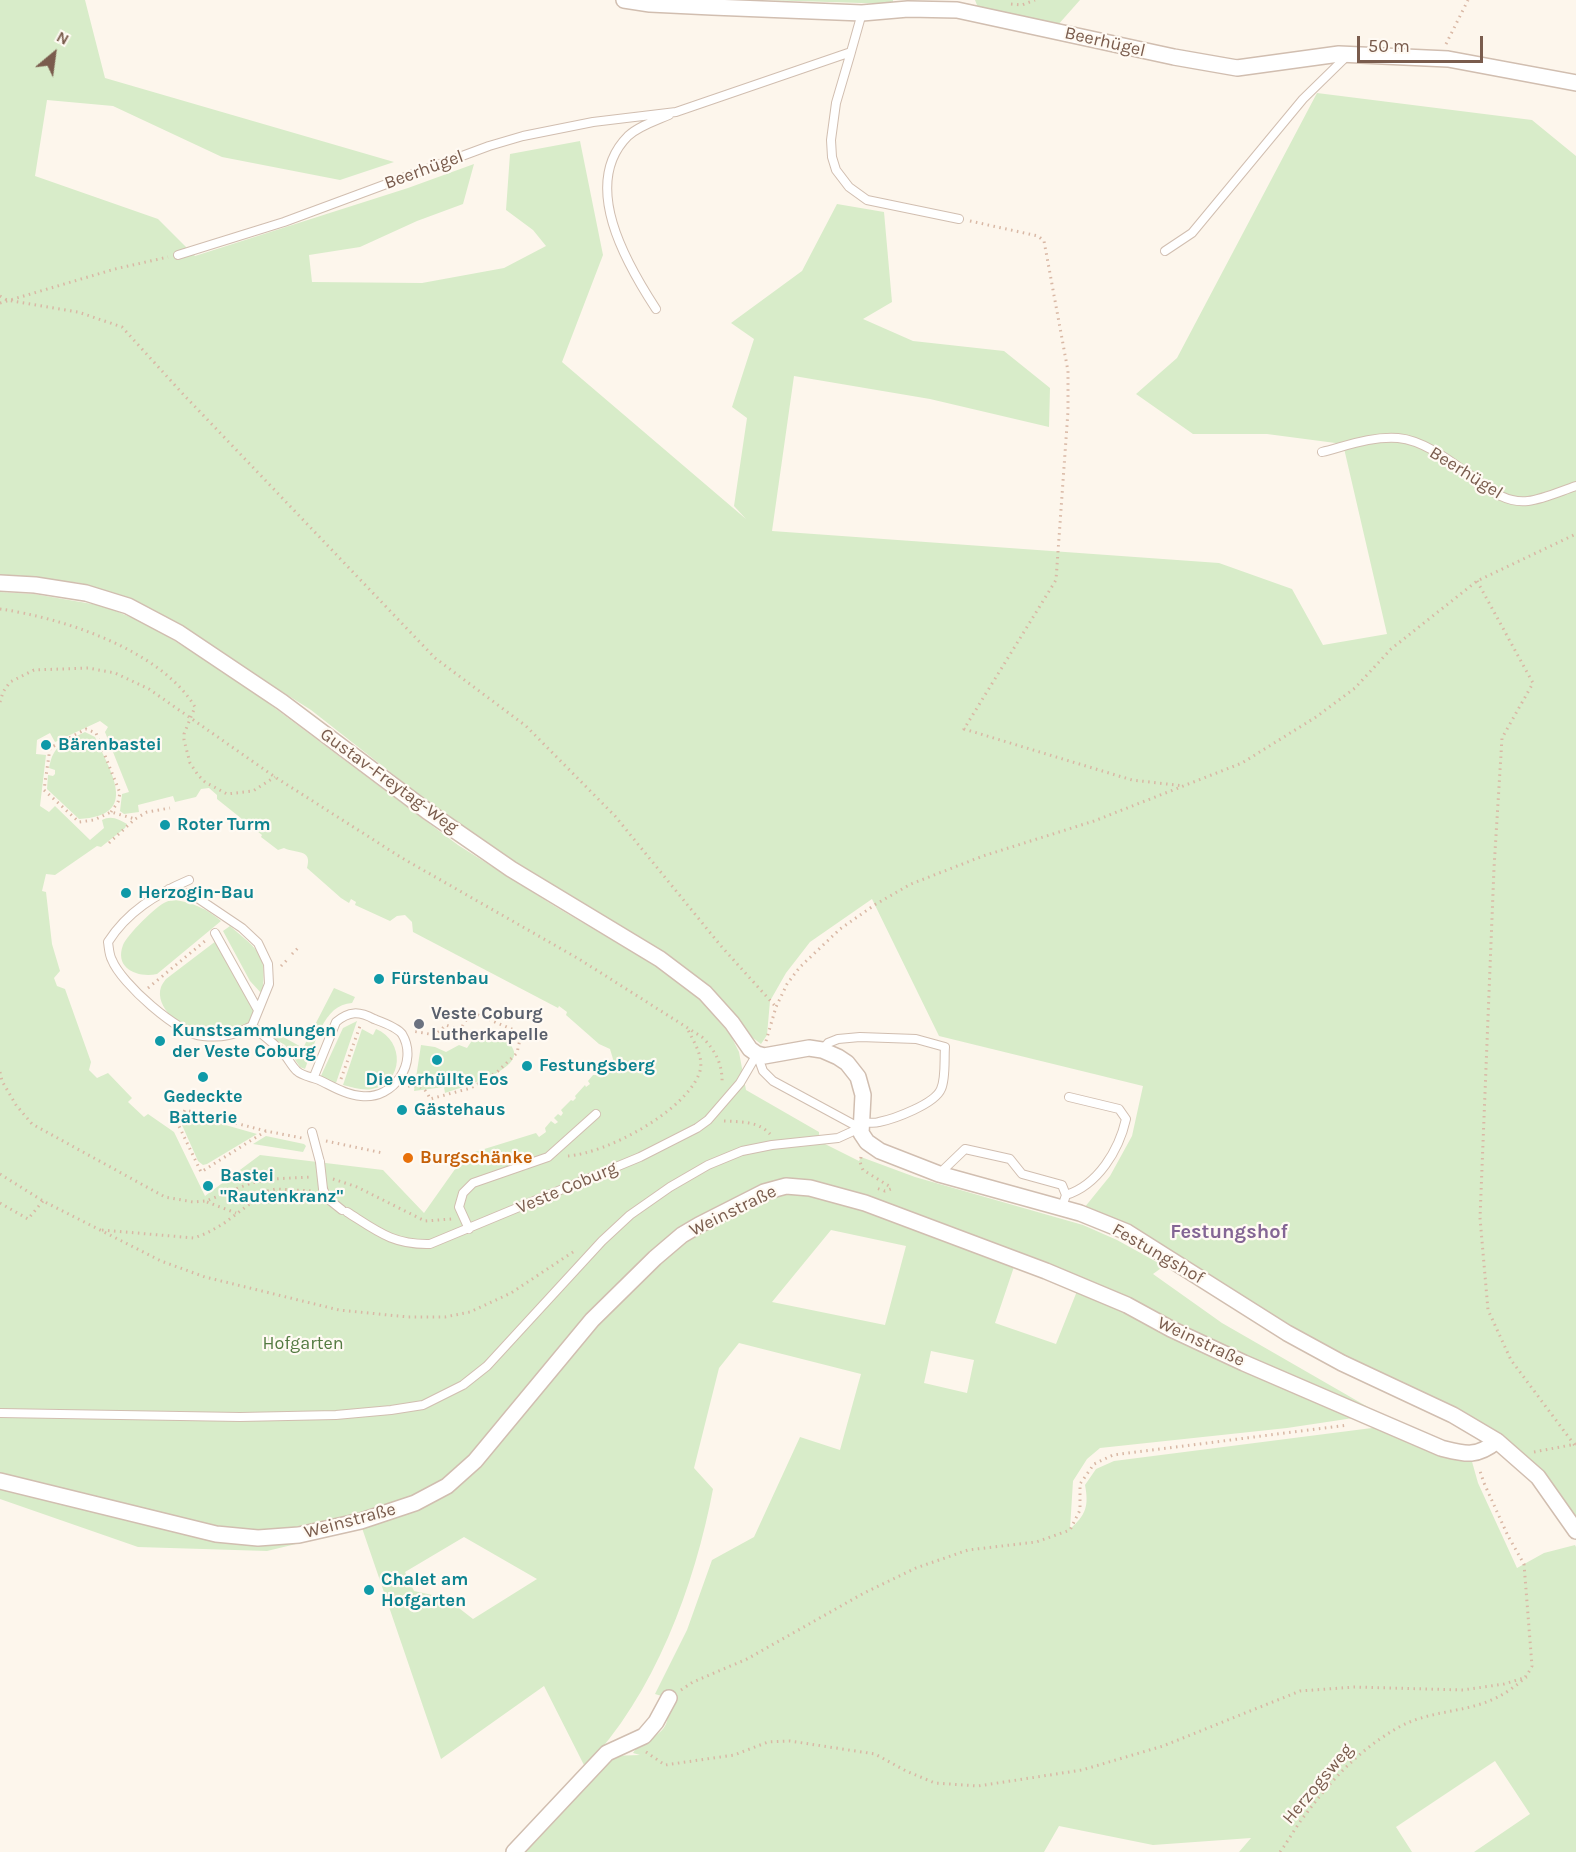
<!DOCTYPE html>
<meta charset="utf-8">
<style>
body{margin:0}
#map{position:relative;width:1576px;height:1852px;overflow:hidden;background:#fdf6ec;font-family:Karla,sans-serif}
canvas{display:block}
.north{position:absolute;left:24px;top:24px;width:60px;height:60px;-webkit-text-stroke:4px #fffaf3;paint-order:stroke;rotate:29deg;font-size:16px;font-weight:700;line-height:24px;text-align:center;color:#7a5c4d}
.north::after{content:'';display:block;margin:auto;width:21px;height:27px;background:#7a5c4d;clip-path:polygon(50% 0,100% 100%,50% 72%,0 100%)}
.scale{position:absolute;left:1357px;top:36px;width:126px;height:27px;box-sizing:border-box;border:3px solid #7a5c4d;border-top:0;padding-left:8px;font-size:18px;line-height:21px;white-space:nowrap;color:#7a5c4d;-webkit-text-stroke:4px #fffaf3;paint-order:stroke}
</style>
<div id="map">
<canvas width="1576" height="1852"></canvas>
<div class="north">N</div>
<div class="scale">50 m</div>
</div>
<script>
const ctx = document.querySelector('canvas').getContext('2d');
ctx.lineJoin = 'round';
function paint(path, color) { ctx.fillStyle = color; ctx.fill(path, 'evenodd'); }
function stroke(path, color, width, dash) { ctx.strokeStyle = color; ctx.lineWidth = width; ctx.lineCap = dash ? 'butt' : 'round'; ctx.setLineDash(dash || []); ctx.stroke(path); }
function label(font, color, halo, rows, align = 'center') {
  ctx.font = font + ' Karla,sans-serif'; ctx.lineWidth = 4.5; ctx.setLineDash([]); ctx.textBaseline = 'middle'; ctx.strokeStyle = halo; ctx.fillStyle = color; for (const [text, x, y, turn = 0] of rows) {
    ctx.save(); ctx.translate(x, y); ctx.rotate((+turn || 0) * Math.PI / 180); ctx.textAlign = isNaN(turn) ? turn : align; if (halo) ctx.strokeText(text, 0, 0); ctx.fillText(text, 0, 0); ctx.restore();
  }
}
paint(new Path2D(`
 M0,0H85L105,78L394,162L340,180L222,157L113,106L47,100L35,176L158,219L195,256L408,188L474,164L463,204L417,221L360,247L309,255L312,282L422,283L504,268L546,246L533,230L506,210L510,154L580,141L603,255L562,362L746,519L734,506L747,418L732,407L754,339L731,323L802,271L837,204L884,212L892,302L863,319L913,341L1004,351L1050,388L1049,427L930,399L794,376L772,531L1219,563L1292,589L1323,645L1387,634L1343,444L1267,434H1193L1136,394L1177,358L1317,93L1532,120L1576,156V1525L1518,1459L1080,1213L1110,1176L1132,1136L1143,1086L939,1036L872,899L810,942L786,973L770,1001L767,1035L761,1044L753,1038L708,987L520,868L441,812L311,710L172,622L129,599L80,583L23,576H0Z
 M764,0H893V4Z
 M975,0H1080L1057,26L979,10Z
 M0,592L34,594L104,606L149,625L236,679L458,845L556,907L651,963L680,982L701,1001L730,1034L739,1052L746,1090L819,1132V1141L859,1161L861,1157L915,1177L1083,1225L1117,1240L1164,1266L1153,1274L1222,1323L1380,1414L1287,1428L1100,1448L1087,1459L1073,1481L1070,1529C1086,1515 1089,1506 1085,1485L1096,1469L1114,1461L1372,1428L1389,1429L1471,1458L1478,1483L1517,1568L1544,1553L1575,1545L1576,1547V1852H1474L1530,1814L1495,1761L1396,1827L1412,1852H1239L1251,1838L1153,1845L1059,1826L1044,1852H516L609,1756L640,1755L633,1753C641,1740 660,1738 666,1724C669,1717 668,1706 668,1698L655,1694L687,1630L712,1560L754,1537L800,1437L840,1450L861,1374L739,1343L719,1368L694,1468L713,1489C695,1585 654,1696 585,1767L544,1686L441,1759L362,1528L267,1551L138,1547L0,1499ZM100,721L108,727L105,732L129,792L122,794L120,811L124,814L139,812L138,805L173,796L175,802L196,797L201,789L209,788L217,795V799L262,835L261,837L278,850L284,848C295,854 313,848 307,868L341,898L349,903L351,899L356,902L355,905L390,921L397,916L405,915L412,922L413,932L558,1008L559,1006L567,1012L566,1015L599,1044L610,1049L613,1059L609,1072L602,1075H593L588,1081L590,1084L586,1087L585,1085L575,1096L576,1098L573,1101L571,1100L561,1110L563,1113L561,1116L558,1114L554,1118L558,1122L555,1124L551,1121L545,1128L546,1132L539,1137L536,1133L465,1155L424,1213L383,1170L260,1155L205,1196L174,1132L148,1114L144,1117L128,1102L132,1098L108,1073L97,1078L89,1070L91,1062L65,989L57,986L54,978L60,971L52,944L46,892L42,891L46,874L55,875L97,846L101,847L125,828L127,824C119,819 111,815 102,820L104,828L90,840L55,806L49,812L40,806L46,755L36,754L37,740L50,733L55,742ZM831,1230L906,1246L885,1325L772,1302ZM1018,1255L1081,1281L1056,1344L995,1323ZM931,1351L974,1360L967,1393L924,1383ZM464,1537L537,1579L473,1619L446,1598L414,1591L405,1572Z
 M85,732L95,737C110,771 141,816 79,819L47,789L48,775L53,776L55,774V770L49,768C53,744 65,742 85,732Z
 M175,900C194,903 207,909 221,921L157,974C138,978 114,969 123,945C127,935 156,906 166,902C169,900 172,901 175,900Z
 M230,926C259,951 268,954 262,994L250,981L223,931Z
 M216,941L253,1009L255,1017L242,1032C229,1033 213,1036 199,1033C182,1030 154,1007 161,987C162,984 164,982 166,979Z
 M334,988L355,997L352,1003C323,1004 315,1045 305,1069L300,1067L285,1045L268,1035L271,1030L303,1048Z
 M357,1021L336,1083L320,1078L343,1028Z
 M362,1029L373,1035L376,1029C405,1041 404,1083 372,1089C362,1091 353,1087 343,1085Z
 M479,1030C489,1034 506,1037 512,1047C527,1070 459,1088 445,1093L444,1087L414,1091L421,1045L435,1047L446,1052L459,1045L467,1048Z
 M187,1114L257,1134L207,1164L203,1165L198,1161L182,1125Z
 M266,1136L304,1144L306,1146L303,1152L253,1144Z`), '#d8ecc9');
const service = new Path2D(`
 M851,52L836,103L831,140L832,157L836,170L849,187L867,200L959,219
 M1165,251L1192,233L1303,99L1347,56
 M178,255L284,222L489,146L523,136L593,122L676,112L851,52L862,13
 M656,309C626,263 580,184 628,136C639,126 655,121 669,115
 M1322,452C1346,446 1372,436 1398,438C1422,440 1448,459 1467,473C1486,486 1503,504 1528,501C1543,499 1561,491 1576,486
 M169,889L193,895L242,928L258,943L268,964L269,984L252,1026C234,1035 223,1038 203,1036C178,1034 121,983 112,960C109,955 109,948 108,942C127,912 156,894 189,880
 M215,933L258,1010
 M252,1026C263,1035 274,1043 283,1053C288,1058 292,1067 297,1071C302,1076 312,1077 319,1080C332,1086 346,1095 361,1096C394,1100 419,1062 402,1034C397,1027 382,1022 374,1019C359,1011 349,1011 336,1022L315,1074
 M822,1050L828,1043L838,1039L860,1037L916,1039L945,1047C944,1059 946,1078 941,1089C935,1104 894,1119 879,1122C873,1124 866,1122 860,1122
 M757,1054L763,1071L773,1081L860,1128
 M312,1132L320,1162
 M939,1174L965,1149L1010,1159L1022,1174L1062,1185L1066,1195L1062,1207
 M323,1189L327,1198L342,1210
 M1066,1195C1098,1185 1119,1150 1126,1119L1119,1109L1069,1097
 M347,1212C377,1231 393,1245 430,1244L640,1157L697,1128L708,1120L740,1083L757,1054
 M469,1229L459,1207L463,1193L473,1183L548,1157L596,1114
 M0,1413L240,1417L336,1415L391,1410L423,1405L463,1385L487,1366L602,1241L630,1215L670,1187L708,1165L742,1151L772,1145L838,1138L860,1128`);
const minor = new Path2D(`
 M624,0L650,4L712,7L862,13L908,9L957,10L1174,57L1237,68L1339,54L1448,59L1576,83
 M0,583L35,585L86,593L128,606L179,633L282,702L427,811L511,869L660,959L705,993L732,1023L750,1049L757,1054L764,1056L809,1048L822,1050L838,1057L847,1063L858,1077L863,1095L861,1133L867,1142L880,1151L939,1174L1080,1213L1127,1232L1287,1333L1342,1363L1453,1415L1497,1441L1538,1477L1576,1531
 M0,1481L216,1534L258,1538L299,1535L361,1521L415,1503L447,1486L475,1461L592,1320L655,1258L682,1235L699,1225L764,1192L786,1186L810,1188L865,1203L1046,1271L1127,1305L1171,1329L1244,1363L1441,1448C1465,1454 1476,1458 1497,1441
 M514,1852L607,1753L644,1736L656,1722L669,1698`);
stroke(service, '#d1beb0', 10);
stroke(minor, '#d1beb0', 18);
stroke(new Path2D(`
 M1011,4L1022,5L1035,0
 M1446,44L1468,0
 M970,221L1038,236L1044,241L1068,371V411L1056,580L964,729L1132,780L1184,786
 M0,296L7,300L78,312L122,327L182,393L435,658L526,726L615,816L721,946L776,1007
 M0,303L115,269L168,257
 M1477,581L1533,683L1502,738L1494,868L1480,1218L1488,1310L1511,1360L1576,1447
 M0,609C63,618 161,650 195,707L184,734V740L190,763L198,775L205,782L227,794L253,791L275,777
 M0,702L3,692L10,682L34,670L88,668L115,673L149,689L275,777L402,858L579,959L702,1037C716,1051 723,1065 722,1085
 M111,812L118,802L120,793L96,733L86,729L50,748L44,790L79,822L94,820L111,812L135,819
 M109,843L135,819L147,812L170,808
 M292,954L298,948
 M281,966L288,959
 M148,988L205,941
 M766,1041L776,1007L787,984L800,967L840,929L876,904L911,884L983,856L1094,821L1242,763L1316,717L1355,688L1391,649L1477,581L1576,534
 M0,1072L2,1081L16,1105L32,1124L165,1197L193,1202L206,1201L251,1183L272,1179L311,1177
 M341,1079L360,1026
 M408,1086C421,1085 425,1087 430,1099L471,1088L497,1072L517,1053L520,1039L514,1030L471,1012L460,1030L446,1025L435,1035L412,1031
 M724,1121C741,1122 758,1121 770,1134
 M266,1131L185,1110L178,1124L201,1172L266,1131L302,1138
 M326,1141L383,1153
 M568,1156C607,1153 684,1112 699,1074C705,1059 695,1044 688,1030
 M861,1157L860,1162L863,1170L889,1186L891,1189L885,1191L876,1188
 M0,1174L43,1201L161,1261L205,1277L339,1310L408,1317H445L470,1312L511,1293L576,1250
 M333,1179L357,1187L425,1221L452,1219
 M207,1202L236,1213
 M0,1203L28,1219L43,1201
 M102,1230L194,1238L207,1233L223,1224L267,1191L276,1189L312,1191
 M1534,1452L1576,1444
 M681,1690L693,1682L747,1659L864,1593L916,1568L968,1550L1036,1542L1070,1530L1080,1510V1484L1094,1464L1113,1455L1348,1425
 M646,1752L665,1765L734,1755L768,1742L790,1741L875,1754L906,1771L935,1783L978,1786L1082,1770L1163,1746L1300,1691L1355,1687L1463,1690L1504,1684L1527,1677
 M1280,1852C1289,1840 1296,1826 1306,1814C1332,1779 1360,1749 1399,1727C1436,1707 1475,1715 1511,1689C1521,1682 1527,1677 1532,1666L1524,1564L1508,1536L1484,1483L1479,1468`), '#d9b8a5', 3, [1.5, 4.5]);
stroke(service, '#fff', 8);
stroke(minor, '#fff', 15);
const serviceBridge = new Path2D(`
 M320,1162L323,1189`);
stroke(serviceBridge, '#d1beb0', 10, []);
stroke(serviceBridge, '#fff', 8);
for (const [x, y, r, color] of [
 [46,745,6,"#0f9aa8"],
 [165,825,6,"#0f9aa8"],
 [126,893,6,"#0f9aa8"],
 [379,979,6,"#0f9aa8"],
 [419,1024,6,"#6b7280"],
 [160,1041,6,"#0f9aa8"],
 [437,1060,6,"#0f9aa8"],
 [527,1066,6,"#0f9aa8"],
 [203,1077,6,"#0f9aa8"],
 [402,1110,6,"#0f9aa8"],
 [408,1158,6,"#e8710a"],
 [208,1186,6,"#0f9aa8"],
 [369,1590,6,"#0f9aa8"]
]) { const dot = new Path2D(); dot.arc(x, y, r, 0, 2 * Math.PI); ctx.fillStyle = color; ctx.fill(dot); stroke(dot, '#fffaf3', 2); }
label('18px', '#7a5c4d', '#fffaf3', [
 ["Beerhügel",1105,42,13],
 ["Beerhügel",424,170,-20],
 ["Beerhügel",1466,473,32],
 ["Gustav-Freytag-Weg",389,781,36],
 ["Veste Coburg",567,1188,-23],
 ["Weinstraße",733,1211,-26],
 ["Festungshof",1158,1254,30],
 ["Weinstraße",1201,1342,25],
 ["Weinstraße",350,1521,-15],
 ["Herzogsweg",1318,1784,-50]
]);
label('bold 18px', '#0d838f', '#fffaf3', [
 ["Bärenbastei",58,745],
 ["Roter Turm",177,825],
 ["Herzogin-Bau",138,893],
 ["Fürstenbau",391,979],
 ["Kunstsammlungen",172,1031],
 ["der Veste Coburg",172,1052],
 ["Festungsberg",539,1066],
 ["Die verhüllte Eos",437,1080,"center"],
 ["Gedeckte",203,1097,"center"],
 ["Batterie",203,1118,"center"],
 ["Gästehaus",414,1110],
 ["Bastei",220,1176],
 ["\"Rautenkranz\"",220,1197],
 ["Chalet am",381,1580],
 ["Hofgarten",381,1601]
], 'left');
label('bold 18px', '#5b616d', '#fffaf3', [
 ["Veste Coburg",431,1014],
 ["Lutherkapelle",431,1035]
], 'left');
label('bold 18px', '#c56008', '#fffaf3', [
 ["Burgschänke",420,1158]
], 'left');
label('18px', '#537a41', '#fffaf3', [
 ["Hofgarten",303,1344]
]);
label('bold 20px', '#846695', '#fffaf3', [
 ["Festungshof",1229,1232]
]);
</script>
